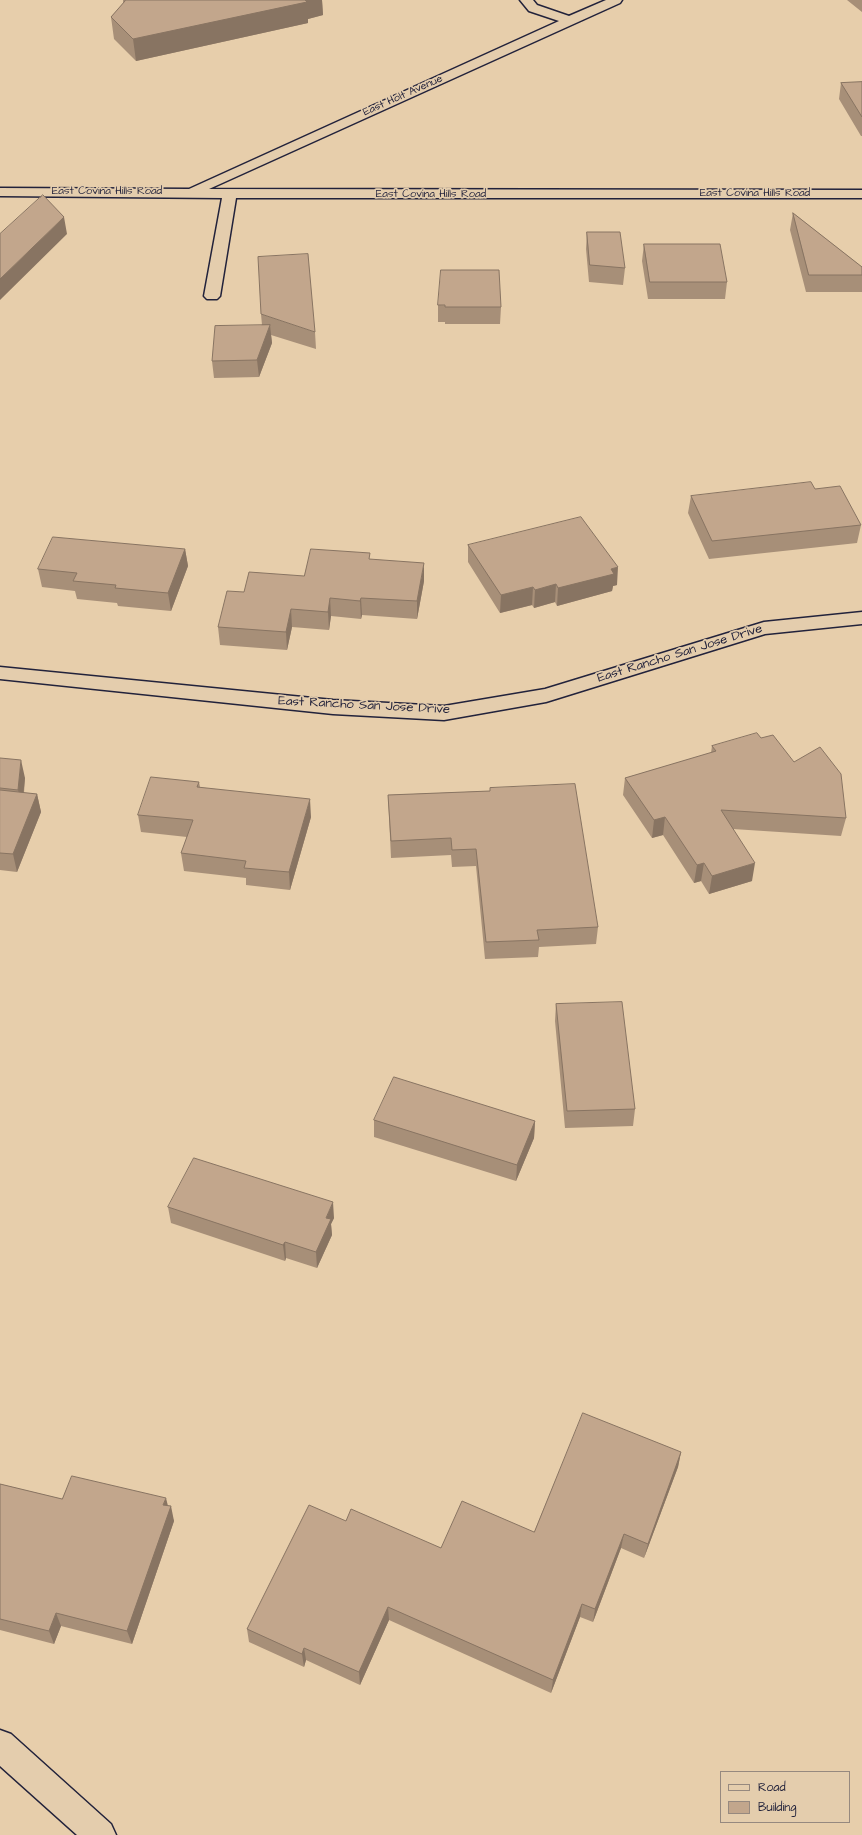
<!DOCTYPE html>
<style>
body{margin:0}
#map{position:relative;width:862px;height:1835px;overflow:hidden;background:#e7ceab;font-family:"Architects Daughter",sans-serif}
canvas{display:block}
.legend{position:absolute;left:720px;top:1771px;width:130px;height:52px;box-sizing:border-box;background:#e4cdad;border:1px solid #96897f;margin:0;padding:5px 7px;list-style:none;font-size:12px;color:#22223b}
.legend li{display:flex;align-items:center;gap:8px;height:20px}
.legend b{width:20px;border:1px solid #96897f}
</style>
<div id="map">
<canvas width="862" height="1835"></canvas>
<ul class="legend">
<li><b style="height:5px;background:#e4cdad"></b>Road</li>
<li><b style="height:11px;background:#c2a68c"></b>Building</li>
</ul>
</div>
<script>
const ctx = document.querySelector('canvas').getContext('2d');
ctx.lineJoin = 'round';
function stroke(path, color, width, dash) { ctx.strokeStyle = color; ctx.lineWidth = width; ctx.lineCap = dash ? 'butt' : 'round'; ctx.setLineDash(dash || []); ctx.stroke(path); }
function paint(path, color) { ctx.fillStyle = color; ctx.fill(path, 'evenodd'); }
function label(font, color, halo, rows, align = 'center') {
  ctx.font = font + ' "Architects Daughter",sans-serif'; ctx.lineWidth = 3.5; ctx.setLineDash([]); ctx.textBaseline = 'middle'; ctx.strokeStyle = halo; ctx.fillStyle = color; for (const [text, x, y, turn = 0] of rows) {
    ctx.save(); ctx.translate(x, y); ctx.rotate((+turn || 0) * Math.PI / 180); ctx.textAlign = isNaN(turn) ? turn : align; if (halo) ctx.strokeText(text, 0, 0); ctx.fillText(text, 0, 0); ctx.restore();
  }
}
const minor = new Path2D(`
 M520,0H533L537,5L569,16L606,0H622L620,3L209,189L862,190V198H236L220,296L217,299H207L204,296L222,198L0,196V188L189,189L559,21L529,11Z
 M862,612V624L765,634L546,702L444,720L333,714L0,679V667L333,700L444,706L545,689L764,622Z
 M0,1730L11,1734L111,1824L116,1835H77L0,1766Z`);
stroke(minor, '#22223b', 3);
paint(minor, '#e4cdad');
paint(new Path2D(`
 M123,0H322L323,15L308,19V23L136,61L114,39L111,17L123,4Z
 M847,0H862V12Z
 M862,82V136H861L839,99L841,83Z
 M793,213L862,267V292H806L790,230Z
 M587,232L625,268L623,285L589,282L586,249Z
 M644,244L727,282L725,299H648L642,261Z
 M438,305L501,307L500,324H445V322H438Z
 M261,314L315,332L316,349L271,335L272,343L259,377L214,378L212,361L262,325Z
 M691,496L861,525L857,543L709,559L688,513Z
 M468,545L617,585L613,586L612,591L557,606L555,602L534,608L532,605L500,613L468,562Z
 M185,549L188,566L171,611L118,606L117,603L77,599L75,591L42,587L38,569Z
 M370,559L424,581L417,619L362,615L361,619L331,616L329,630L292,627L287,650L220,645L218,627L244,592L304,576Z
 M761,738L794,762L846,818L841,836L733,829L752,881L709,894L701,881L694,883L663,835L652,838L623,795L625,778L711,753L712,746Z
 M0,758L25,778L24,793L37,794L41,812L17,872L0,870Z
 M199,782L200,787L311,817L290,890L246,885V878L184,871L181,853L187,837L141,832L138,815Z
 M490,788L598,927L596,944L539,947L538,957L485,959L476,866L452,867L451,855L391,858L388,795L490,791Z
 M556,1004L635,1109L633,1126L565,1128L555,1021Z
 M374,1120L535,1121L534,1138L516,1181L374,1137Z
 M168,1207L334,1218L331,1224L332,1235L317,1268L286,1258L285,1261L171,1223Z
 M681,1452L678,1467L644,1558L621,1548L593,1622L580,1617L551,1693L389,1620L360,1685L306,1660L304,1667L249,1642L247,1629L346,1521L441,1548L534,1532Z
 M0,1484L62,1499L168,1506L174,1521L132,1644L61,1626L54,1644L0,1630Z`), '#a78f78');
paint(new Path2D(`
 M303,0H322L323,15L308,19V23L136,61L133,39Z
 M64,217L67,234L0,300V279Z
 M270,325L272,343L259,377L257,360Z
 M185,549L188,566L171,611L168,593Z
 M424,563V581L417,619V601Z
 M618,567L617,585L613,586L612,591L557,606L558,588L611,569Z
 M556,584L555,602L534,608L535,590Z
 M533,587L532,605L500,613L501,595Z
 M330,598L331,616L329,630L328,612Z
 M361,598L362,615L361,619L360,601Z
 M291,609L292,627L287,650L286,632Z
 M21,760L25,778L22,807L18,790Z
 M37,794L41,812L17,872L13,854Z
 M310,799L311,817L290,890L289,872Z
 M665,817L663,835L652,838L654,820Z
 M704,863L701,881L694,883L697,865Z
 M755,863L752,881L709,894L712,876Z
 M535,1121L534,1138L516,1181L517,1165Z
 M333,1202L334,1218L331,1224L332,1235L317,1268L316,1252L326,1218Z
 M285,1242L286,1258L285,1261L283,1245Z
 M681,1452L678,1467L644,1558L648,1544Z
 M166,1498L169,1510L171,1506L174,1521L132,1644L127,1631L163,1505Z
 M624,1534L621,1548L593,1622L595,1609Z
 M582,1604L580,1617L551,1693L553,1680Z
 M388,1607L389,1620L360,1685L359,1672Z
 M56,1613L61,1626L54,1644L49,1631Z
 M304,1648L306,1660L304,1667L302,1654Z`), '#887462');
const building = new Path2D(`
 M125,0H305L307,2L133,39L111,17L125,1Z
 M862,82V117L841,83Z
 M43,195L64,217L0,279V234Z
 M793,213L862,267V275H809Z
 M587,232H620L625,268L590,265Z
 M644,244H720L727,282H650Z
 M308,254L315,332L261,314L258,257Z
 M441,270H499L501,307H445V305H438Z
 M270,325L257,360L212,361L215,326Z
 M811,482L815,489L840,486L861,525L712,541L691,496Z
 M581,517L618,567L611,569L614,574L558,588L556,584L535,590L533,587L501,595L468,545Z
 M53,537L185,549L168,593L115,588L116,585L73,581L77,573L38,569Z
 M311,549L370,553L369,559L424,563L417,601L361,598L360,601L330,598L328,612L291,609L286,632L218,627L227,591L244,592L249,572L304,576Z
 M757,733L761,738L773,735L794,762L820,747L841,774L846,818L721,810L755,863L712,876L704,863L697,865L665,817L654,820L625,778L716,751L712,746Z
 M0,758L21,760L18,790L0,788Z
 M151,777L199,782L197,787L310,799L289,872L244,868L246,861L181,853L193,820L138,815Z
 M575,784L598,927L537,930L539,940L486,942L476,849L452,850L451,838L391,841L388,795L490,791V788Z
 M0,790L37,794L13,854L0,853Z
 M622,1002L635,1109L567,1111L556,1004Z
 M394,1077L535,1121L517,1165L374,1120Z
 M194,1158L333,1202L326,1218L331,1219L316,1252L285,1242L283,1245L168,1207Z
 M583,1413L681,1452L648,1544L624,1534L595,1609L582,1604L553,1680L388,1607L359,1672L304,1648L302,1654L247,1629L309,1505L346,1521L351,1509L441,1548L462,1501L534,1532Z
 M72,1476L166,1498L163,1505L171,1506L127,1631L56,1613L49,1631L0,1619V1484L62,1499Z`);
paint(building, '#c2a68c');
stroke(building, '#887462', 1);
label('11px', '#22223b', '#e4cdad', [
 ["East Holt Avenue",403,96,-24],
 ["East Covina Hills Road",107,192],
 ["East Covina Hills Road",755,194],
 ["East Covina Hills Road",431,195]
]);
label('13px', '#22223b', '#e4cdad', [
 ["East Rancho San Jose Drive",680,654,-17],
 ["East Rancho San Jose Drive",364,706,3]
]);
</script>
